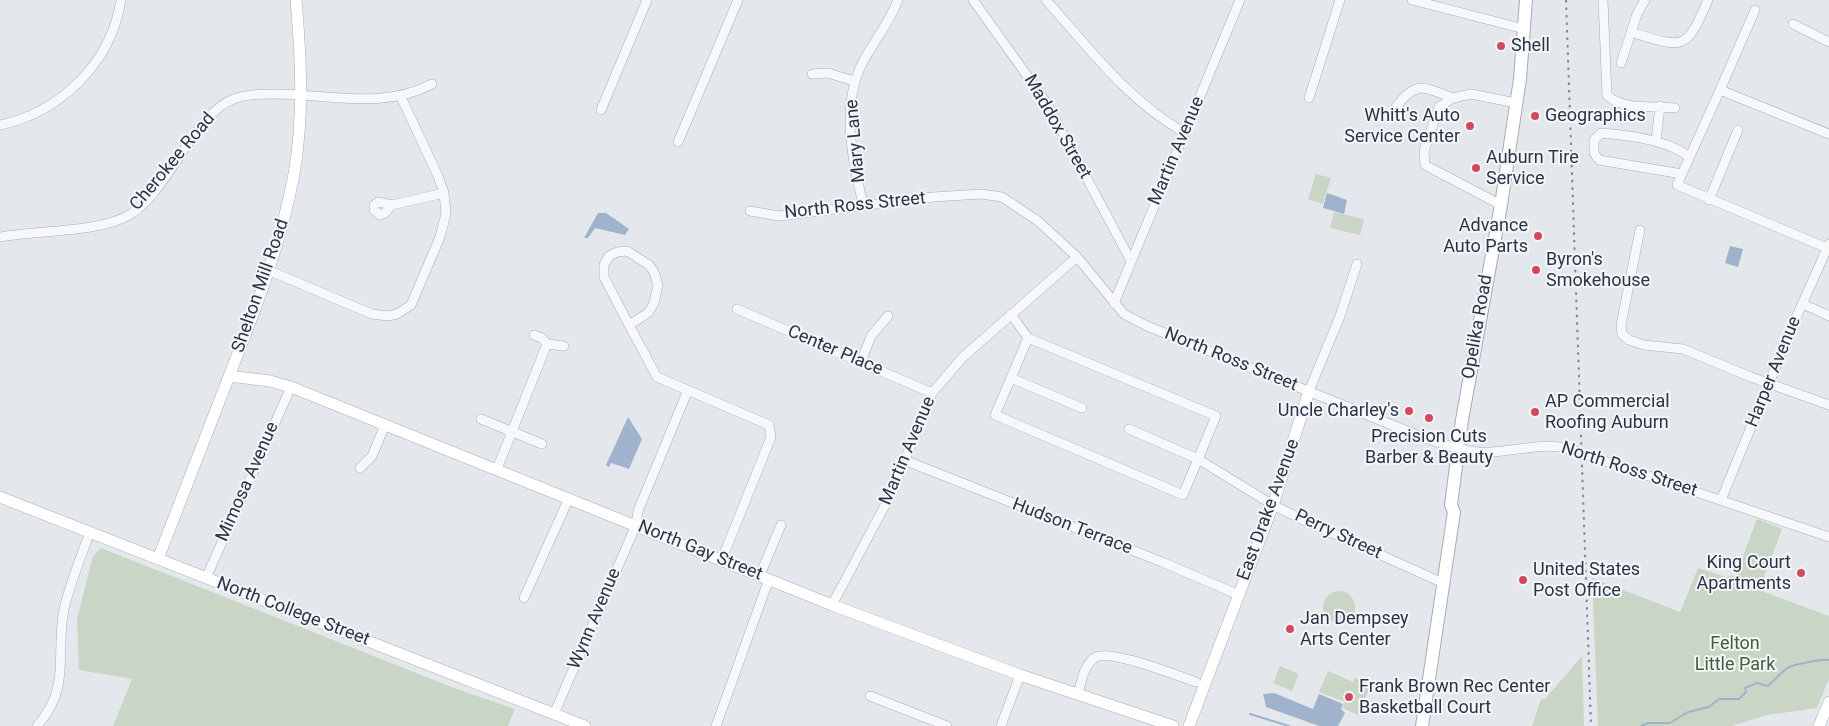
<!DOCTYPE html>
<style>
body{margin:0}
canvas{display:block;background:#e4e7ec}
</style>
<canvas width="1829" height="726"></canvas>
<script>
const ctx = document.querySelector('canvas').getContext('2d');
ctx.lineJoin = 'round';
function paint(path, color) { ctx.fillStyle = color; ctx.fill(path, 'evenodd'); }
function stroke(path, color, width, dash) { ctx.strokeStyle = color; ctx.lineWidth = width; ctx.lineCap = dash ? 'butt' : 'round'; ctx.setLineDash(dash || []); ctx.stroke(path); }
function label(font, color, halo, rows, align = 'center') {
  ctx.font = font + ' Roboto,sans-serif'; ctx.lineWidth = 4; ctx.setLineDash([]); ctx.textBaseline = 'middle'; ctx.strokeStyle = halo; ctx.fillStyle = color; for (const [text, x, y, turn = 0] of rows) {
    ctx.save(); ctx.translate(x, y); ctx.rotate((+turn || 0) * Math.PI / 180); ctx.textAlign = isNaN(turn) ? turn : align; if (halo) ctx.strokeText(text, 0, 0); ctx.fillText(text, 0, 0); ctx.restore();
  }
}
paint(new Path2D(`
 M1316,174L1331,178L1323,204L1308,199Z
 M1334,212L1364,219L1360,235L1330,228Z
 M1757,519L1782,529L1759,590L1829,616V679L1817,708L1767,715L1732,726H1598L1592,578L1680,612L1698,568L1726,577L1736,575Z
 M101,548L454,688L515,709L508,726H113L132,679L79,670L77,619L93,556Z
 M1323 607a16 16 0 1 1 32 0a16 16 0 1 1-32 0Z
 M1582,656L1584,726H1532L1541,699H1545Z
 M1280,666L1299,674L1292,691L1273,683Z
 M1328,671L1353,682L1355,678L1371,684L1359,715L1342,708L1345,702L1319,692Z`), '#c9d6c5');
paint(new Path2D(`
 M1327,193L1347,200L1344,214L1323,208Z
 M598,213H606L629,229L625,235L595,228L588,238H584Z
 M1730,246L1743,249L1738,267L1725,263Z
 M628,417L642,439L629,469L611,463L609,467L606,465Z
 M1274,693L1313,709L1319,694L1343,704L1341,709L1345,713L1338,726H1319L1266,707L1263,694Z`), '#9fb4cc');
stroke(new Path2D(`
 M1250,714L1289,726
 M1641,726L1648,723H1670L1688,712L1709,707L1719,699H1739L1746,692L1745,688L1757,683L1768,686C1774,681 1784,669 1789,667C1797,664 1821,659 1829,660`), '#9fb4cc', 2);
const street = new Path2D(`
 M973,0L1046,102L1131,261
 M1046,0C1089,48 1128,101 1185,133
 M1412,0L1524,29
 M1603,0L1607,95C1623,111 1654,105 1675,108
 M1755,10L1720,90L1829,134
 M1793,24L1829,42
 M1631,32C1685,49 1686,51 1708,0
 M1621,63L1637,14L1645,0
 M812,74L828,73L854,81
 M1720,90L1677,185L1827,248
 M1309,98L1340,0
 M1396,107C1416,80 1424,87 1453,98
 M601,110L647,0
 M0,125C61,112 111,63 121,0
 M1656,141L1660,106
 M678,142L738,0
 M1682,174L1599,160L1594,153V140L1601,133C1627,135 1669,140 1689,157
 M1709,200L1738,130
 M378,202L392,205L385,213L380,215L374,210V205Z
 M863,204C852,159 840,103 864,60C875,40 889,23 898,0
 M392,205L444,193
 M1501,205L1425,165L1424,151L1439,107L1453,98L1471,94L1516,103
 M750,211L779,216L933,197L981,194L1002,197L1038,221L1077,257L1124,314L1147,326L1422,437C1440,443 1458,450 1478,452C1508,454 1536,442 1566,448L1829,537
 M1640,230L1621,325L1622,334L1629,340L1644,345L1683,349L1751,377L1829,405
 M0,237C36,230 101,233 131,214C168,191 195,112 234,99C247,94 261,94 275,94C328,94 383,110 432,84
 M270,271L372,314L388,316L397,314L411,305L440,237L446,214L444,193L438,176L401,97
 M1114,303L1240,0
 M1803,304L1829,316
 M737,309L932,393
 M1011,314L1028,338
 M629,325L648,313L654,303L658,285L654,272L649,265L627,251L617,252L609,256L604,265V277L629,325L657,377L769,425L771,437L722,559
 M534,335L542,338L547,344L564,346
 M1028,338L1216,416L1183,495L995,415Z
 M861,362L871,336L888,316
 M1011,378L1082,408
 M1309,391L1340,316L1357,264
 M481,419L542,444
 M1129,429L1198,459L1273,505L1303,520L1443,583
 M904,460L1162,562L1239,595
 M360,468L372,456L385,425
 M497,469L547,344
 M1721,500L1795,320L1829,244
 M760,575L781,525
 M206,578L291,387
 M524,598L569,498
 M832,605L891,494L932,393L963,357L1077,257
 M1078,695C1081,683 1084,663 1096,657C1111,649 1178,676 1196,682
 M870,696L947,726
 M554,714L636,525L638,511L688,390
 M37,726C72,687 55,653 64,609C70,583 81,557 90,532
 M716,726L769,579
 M1001,726L1020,675`);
const secondary = new Path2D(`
 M229,376L270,381L291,387L832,605L1020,675L1173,726
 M0,497L585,726
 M158,559C183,493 209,427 235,361C259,300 282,239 294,174C304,117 301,57 296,0
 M1189,726L1273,505L1309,391
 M1819,726L1829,702`);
const primary = new Path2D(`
 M1422,726L1454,512L1451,505L1462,420L1501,205L1520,79L1526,0`);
stroke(street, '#a9aeb7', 10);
stroke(secondary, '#a9aeb7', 12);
stroke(primary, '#a3abb8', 14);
stroke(street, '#f7f8fa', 9);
stroke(secondary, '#fff', 11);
stroke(primary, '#fff', 12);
stroke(new Path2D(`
 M1566,0L1591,726`), '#7d8696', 2, [2.5, 5]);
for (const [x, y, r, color] of [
 [1501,46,5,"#d1495b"],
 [1535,116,5,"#d1495b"],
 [1470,126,5,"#d1495b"],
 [1476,168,5,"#d1495b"],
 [1538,236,5,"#d1495b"],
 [1536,270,5,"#d1495b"],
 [1409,411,5,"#d1495b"],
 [1535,412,5,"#d1495b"],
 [1429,418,5,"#d1495b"],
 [1801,573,5,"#d1495b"],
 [1523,580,5,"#d1495b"],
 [1290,629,5,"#d1495b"],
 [1349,697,5,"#d1495b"]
]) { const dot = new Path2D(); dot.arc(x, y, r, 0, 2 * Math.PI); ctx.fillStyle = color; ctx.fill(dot); stroke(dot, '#f4f6f9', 2); }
label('18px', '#2b3445', '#f4f6f9', [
 ["Shell",1511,46],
 ["Whitt's Auto",1460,116,"right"],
 ["Service Center",1460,137,"right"],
 ["Geographics",1545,116],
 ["Auburn Tire",1486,158],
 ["Service",1486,179],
 ["Advance",1528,226,"right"],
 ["Auto Parts",1528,247,"right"],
 ["Byron's",1546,260],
 ["Smokehouse",1546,281],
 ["AP Commercial",1545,402],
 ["Roofing Auburn",1545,423],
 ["Uncle Charley's",1399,411,"right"],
 ["Precision Cuts",1429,437,"center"],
 ["Barber & Beauty",1429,458,"center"],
 ["King Court",1791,563,"right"],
 ["Apartments",1791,584,"right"],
 ["United States",1533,570],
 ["Post Office",1533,591],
 ["Jan Dempsey",1300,619],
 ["Arts Center",1300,640],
 ["Frank Brown Rec Center",1359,687],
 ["Basketball Court",1359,708]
], 'left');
label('18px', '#2b3445', '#f4f6f9', [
 ["Maddox Street",1057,127,60],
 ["Mary Lane",856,141,-95],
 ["Martin Avenue",1177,151,-67],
 ["Cherokee Road",173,162,-50],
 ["North Ross Street",855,206,-6],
 ["Shelton Mill Road",261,286,-71],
 ["Opelika Road",1478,327,-80],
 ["Center Place",835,351,23],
 ["North Ross Street",1231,360,22],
 ["Harper Avenue",1774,372,-68],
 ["Martin Avenue",908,451,-67],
 ["North Ross Street",1629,470,18],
 ["Mimosa Avenue",248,482,-66],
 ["East Drake Avenue",1269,510,-70],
 ["Hudson Terrace",1072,527,21],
 ["Perry Street",1338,535,25],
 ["North Gay Street",700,551,22],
 ["North College Street",293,612,21],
 ["Wynn Avenue",595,619,-67]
]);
label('18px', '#3f6138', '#f4f6f9', [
 ["Felton",1735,644],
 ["Little Park",1735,665]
]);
</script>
